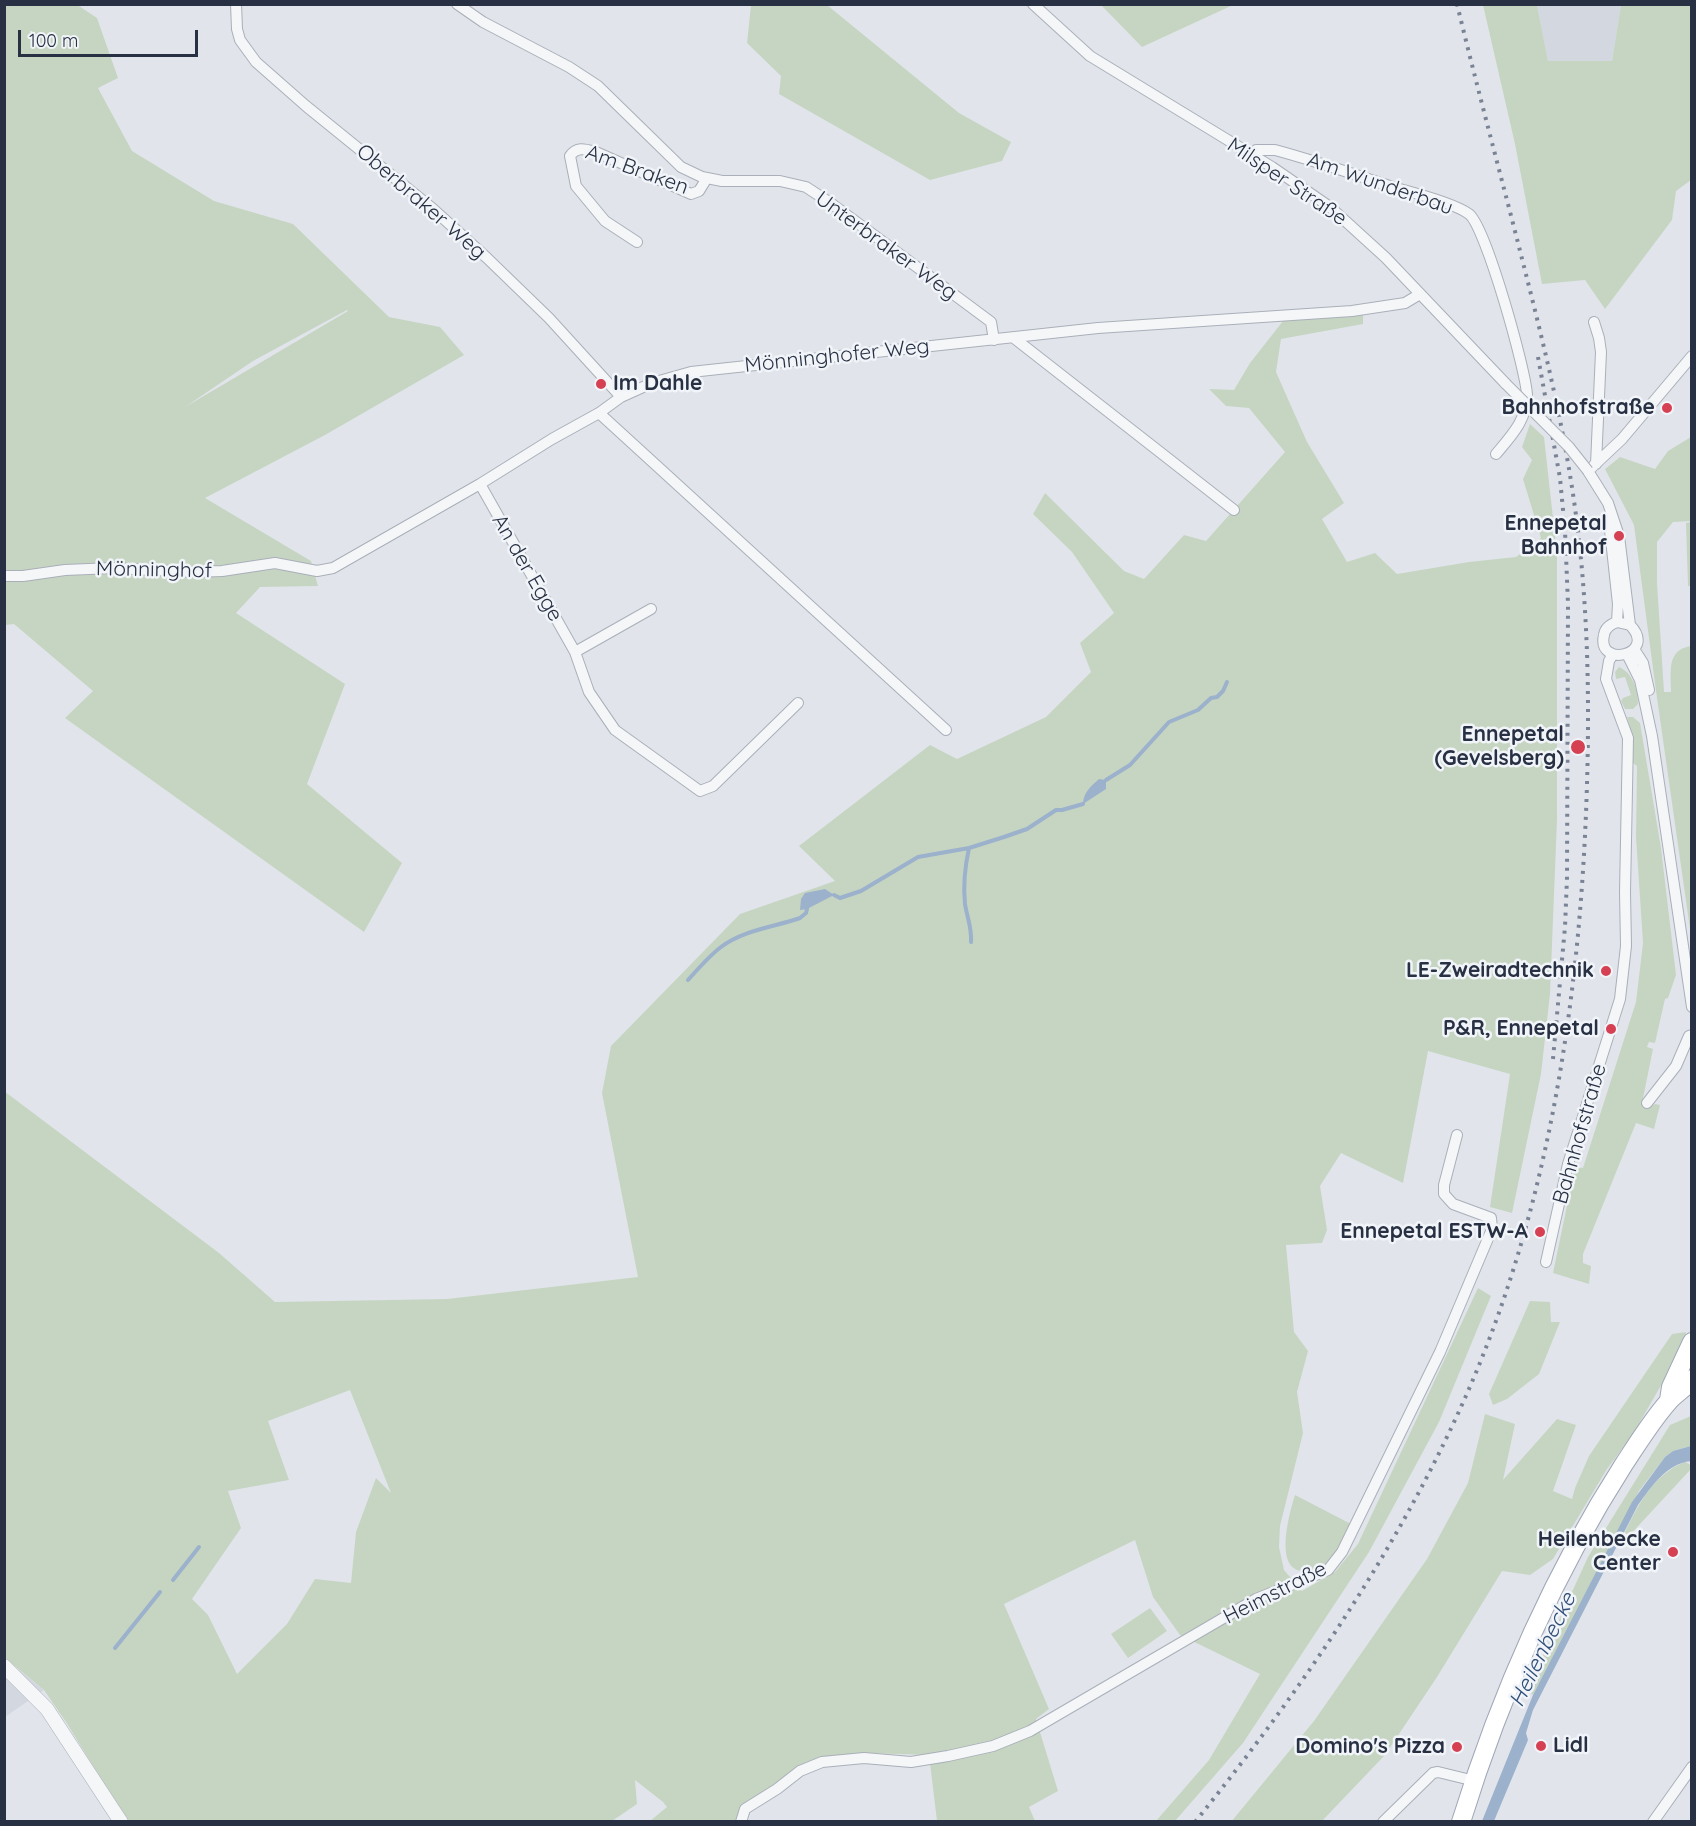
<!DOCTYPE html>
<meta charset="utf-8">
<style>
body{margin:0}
#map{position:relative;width:1696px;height:1826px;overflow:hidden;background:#e1e5eb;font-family:Quicksand,sans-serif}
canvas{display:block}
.frame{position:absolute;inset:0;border:6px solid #283143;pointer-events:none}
.scale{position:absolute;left:18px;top:30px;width:180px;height:27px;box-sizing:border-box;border:3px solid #283143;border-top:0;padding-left:8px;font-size:18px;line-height:21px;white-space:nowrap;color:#283143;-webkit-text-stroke:4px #f1f4f8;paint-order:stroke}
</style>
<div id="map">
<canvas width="1696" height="1826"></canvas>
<div class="frame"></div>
<div class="scale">100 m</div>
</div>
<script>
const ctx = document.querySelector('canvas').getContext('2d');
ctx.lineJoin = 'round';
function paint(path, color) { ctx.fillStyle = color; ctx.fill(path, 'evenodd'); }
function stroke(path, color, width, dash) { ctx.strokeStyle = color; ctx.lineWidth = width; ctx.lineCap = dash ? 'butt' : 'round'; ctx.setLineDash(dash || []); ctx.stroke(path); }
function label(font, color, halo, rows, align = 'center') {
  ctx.font = font + ' Quicksand,sans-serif'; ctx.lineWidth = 5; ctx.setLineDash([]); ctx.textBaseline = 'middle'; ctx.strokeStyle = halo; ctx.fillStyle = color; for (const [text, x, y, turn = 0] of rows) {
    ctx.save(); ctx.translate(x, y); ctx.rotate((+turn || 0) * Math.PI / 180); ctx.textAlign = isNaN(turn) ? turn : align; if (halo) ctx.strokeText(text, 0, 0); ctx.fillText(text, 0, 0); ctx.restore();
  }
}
paint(new Path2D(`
 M1537,5H1621L1612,61H1548Z
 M4,1658L44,1690L5,1717H4Z`), '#d3d7e0');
paint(new Path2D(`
 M4,5L79,6L97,18L118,78L98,88L132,151L214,201L293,224L389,317L440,327L464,355L325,435L205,498L311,561L318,586L260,587L236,613L345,684L307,784L402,863L364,932L65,718L93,691L14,624L5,625ZM347,310L348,311L185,407L253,361Z
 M751,5H827L959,113L1011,142L1002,161L930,180L779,94L781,76L747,43Z
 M1101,5H1233L1142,47Z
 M1483,5H1537L1548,61H1612L1621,5H1691V180L1676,191L1672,220L1605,309L1585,280L1542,284L1515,144Z
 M1363,310V324L1281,339L1276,372L1307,442L1344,503L1322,519L1347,562L1375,553L1397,574L1469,562L1516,557L1541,538L1523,479L1532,460L1522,447L1530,424L1544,437L1557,554V820L1550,994L1541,1074L1512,1213L1490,1207L1510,1074L1428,1051L1403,1183L1341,1153L1320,1186L1327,1230L1322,1243L1286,1245L1294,1332L1308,1351L1297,1392L1303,1433L1280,1526L1279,1547L1284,1570L1302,1591L1335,1572L1358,1544L1478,1288L1491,1296L1439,1422L1369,1552L1243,1743L1175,1821H1156L1209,1760L1260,1674L1180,1635L1153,1597L1135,1540L1004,1604L1049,1709L1036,1719L1058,1791L1029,1807L1035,1821H937L929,1755L865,1753L798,1767L741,1808L736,1821H650L667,1807L663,1802L635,1780L637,1804L612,1821H127L66,1722L44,1690L5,1658L4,1091L219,1253L275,1302L447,1299L638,1277L602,1093L611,1046L740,914L835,881L799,846L930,745L957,759L1046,717L1091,672L1080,643L1114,613L1072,552L1033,514L1045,493L1124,571L1144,579L1184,535L1206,541L1285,452L1249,408L1226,406L1209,389L1234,390L1250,363L1283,321ZM350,1390L391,1493L376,1478L356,1532L351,1583L315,1579L287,1624L237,1674L208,1615L192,1599L241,1528L228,1491L289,1480L268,1421Z
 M1691,437V521L1673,522L1657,542V583L1664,692H1671C1671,672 1666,650 1691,646V936L1656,691L1634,525L1605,469L1620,457L1655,469L1668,451Z
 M1691,522V586H1688L1686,523Z
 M1619,667C1633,673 1638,690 1638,704L1633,709H1625L1621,701L1623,698L1631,695L1625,677L1616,679L1615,672Z
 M1627,717H1633L1640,723L1661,848L1676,975L1668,998L1665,999L1655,1043L1649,1042L1647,1047L1653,1049L1642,1103L1649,1108L1655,1104L1660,1105L1654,1129L1636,1123L1583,1254V1263L1591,1266L1589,1284L1553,1273L1575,1167L1583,1168L1636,1002L1643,943L1636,837L1637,766L1633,763V738Z
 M1530,1301L1550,1302L1551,1322H1560L1539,1374L1507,1399L1493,1405L1489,1394Z
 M1686,1332L1682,1349L1633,1434L1607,1469L1553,1559L1530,1575L1502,1571L1437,1677L1385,1755L1322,1821L1231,1822L1314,1721L1427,1559L1468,1483L1485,1414L1515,1424L1503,1480L1557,1419L1576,1425L1553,1491L1572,1499L1575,1488L1589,1456L1672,1334Z
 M1691,1416V1446L1673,1451L1665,1457L1639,1491L1533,1695L1527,1690L1588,1557L1670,1425Z
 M1685,1462L1691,1465V1469L1628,1537L1625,1532C1639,1503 1654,1474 1685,1462Z
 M1295,1495L1351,1524C1344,1537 1339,1550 1329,1561C1322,1568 1313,1571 1303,1571C1273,1570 1290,1511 1295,1495Z
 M1150,1608L1167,1631L1128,1658L1111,1634Z`), '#c6d5c2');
paint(new Path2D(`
 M1099,779L1106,780V789L1083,804C1083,793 1091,786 1099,779Z
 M825,889L834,895L807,909L800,910L801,899L805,893Z
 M1691,1446V1461C1666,1464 1652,1486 1638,1505L1533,1710L1526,1733L1528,1740L1494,1821H1482L1533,1695L1632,1502L1665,1457L1673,1451Z`), '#9bb1cc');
stroke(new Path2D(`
 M1106,780L1130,765L1169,722L1198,710L1211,698L1217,697L1223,691L1227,682
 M969,848C965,866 963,885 965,904C967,917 972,928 971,942
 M834,895L840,898L861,891L918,857L969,848L1004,837L1027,829L1056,810H1062L1083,804
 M688,980C698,969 709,956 721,947C743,930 774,927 800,918L806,913L807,909
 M173,1580L199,1547
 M115,1648L160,1592`), '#9bb1cc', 4);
const minor = new Path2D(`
 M236,4L237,29L240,40L256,62L306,106L433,209L487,258L549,318L621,397
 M457,4L483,22L569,67L598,86L681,167L702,177L722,181H780L806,187L832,204L991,322L994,340
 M1033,4L1090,56L1272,167L1330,207L1386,258L1506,384
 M1251,156L1256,150H1275C1316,161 1356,175 1396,188C1415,193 1454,203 1469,214C1486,227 1526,371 1527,395C1527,420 1511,436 1496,454
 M637,242L605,221L576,186L570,156C577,146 585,149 596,152L691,194L699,191L707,178
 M1594,322L1599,338L1601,352L1596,464
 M1014,338L1234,510
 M599,413L946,730
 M480,484L575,652L589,692L615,730L700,791L713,786L798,703
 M1609,521L1618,604L1617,622
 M4,576H23L65,570L113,568L194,572L222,571L275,563L317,571L333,568L480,484L552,439L599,413L621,397L652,383L691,372L1098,328L1352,311L1405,303L1420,294
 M1630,625L1617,622C1611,624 1605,628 1604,635C1596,669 1659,655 1630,625L1619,536L1608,503L1588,471L1622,439L1692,356
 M1634,649L1643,663L1649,690
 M575,652L651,609
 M1627,654L1640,680L1652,736L1692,1007
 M1647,1103L1676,1066L1689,1036L1692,1035
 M1546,1262L1568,1164L1620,999L1626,946L1625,892L1628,738L1606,679L1609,661L1613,654
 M741,1822L745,1809L777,1789L800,1771L822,1762L864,1758L911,1762L948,1756L993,1746L1030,1731L1256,1599L1328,1570L1342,1552L1440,1352L1492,1229L1491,1218L1453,1204L1444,1194V1185L1457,1135
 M1383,1822L1433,1773L1438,1772L1475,1781
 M1653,1822L1692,1767`);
const tertiary = new Path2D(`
 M4,1666L47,1709L121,1822`);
const primary = new Path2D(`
 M1669,1400L1671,1387L1692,1342
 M1461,1822C1500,1696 1553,1575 1624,1464C1638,1443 1652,1420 1669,1401C1676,1393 1686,1388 1692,1379`);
stroke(minor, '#aaafb9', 12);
stroke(tertiary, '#aaafb9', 15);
stroke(primary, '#a0a8b7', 20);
stroke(minor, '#f4f6f8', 10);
stroke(tertiary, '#f4f6f8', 14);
stroke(primary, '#fff', 18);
stroke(new Path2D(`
 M1538,357L1560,478L1565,531L1568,604L1567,878L1565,927L1553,1059
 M1195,1822C1300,1692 1397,1551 1465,1398C1550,1207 1581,992 1587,784C1590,681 1587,577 1570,475C1557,395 1537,318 1517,239C1497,161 1476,83 1457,4`), '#7a8395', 4, [3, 6]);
const minorBridge = new Path2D(`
 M1506,384L1569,447L1588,471`);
stroke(minorBridge, '#aaafb9', 12, []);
stroke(minorBridge, '#f4f6f8', 10);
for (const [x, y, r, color] of [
 [601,384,6,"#d54153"],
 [1667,408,6,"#d54153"],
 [1619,536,6,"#d54153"],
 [1578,747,8,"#d54153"],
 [1606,971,6,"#d54153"],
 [1611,1029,6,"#d54153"],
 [1540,1232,6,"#d54153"],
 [1673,1552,6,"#d54153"],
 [1541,1746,6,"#d54153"],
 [1457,1747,6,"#d54153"]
]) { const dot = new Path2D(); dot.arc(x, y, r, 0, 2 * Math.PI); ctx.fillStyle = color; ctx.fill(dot); stroke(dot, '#f1f4f8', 2); }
label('21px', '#283143', '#f1f4f8', [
 ["Am Braken",637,170,20],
 ["Milsper Straße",1287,182,34],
 ["Am Wunderbau",1380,184,19],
 ["Oberbraker Weg",421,202,41],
 ["Unterbraker Weg",886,246,36],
 ["Mönninghofer Weg",837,356,-6],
 ["An der Egge",527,568,60],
 ["Mönninghof",154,570,1],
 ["Bahnhofstraße",1580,1134,-74],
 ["Heimstraße",1275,1593,-27]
]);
label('bold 21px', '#283143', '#f1f4f8', [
 ["Im Dahle",613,384,"left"],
 ["Bahnhofstraße",1655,408],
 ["Ennepetal",1607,524],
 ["Bahnhof",1607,548],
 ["Ennepetal",1564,735],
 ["(Gevelsberg)",1564,759],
 ["LE-Zweiradtechnik",1594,971],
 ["P&R, Ennepetal",1599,1029],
 ["Ennepetal ESTW-A",1528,1232],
 ["Heilenbecke",1661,1540],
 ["Center",1661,1564],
 ["Lidl",1553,1746,"left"],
 ["Domino's Pizza",1445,1747]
], 'right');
label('italic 22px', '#304f79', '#f1f4f8', [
 ["Heilenbecke",1543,1650,-64]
]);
</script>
